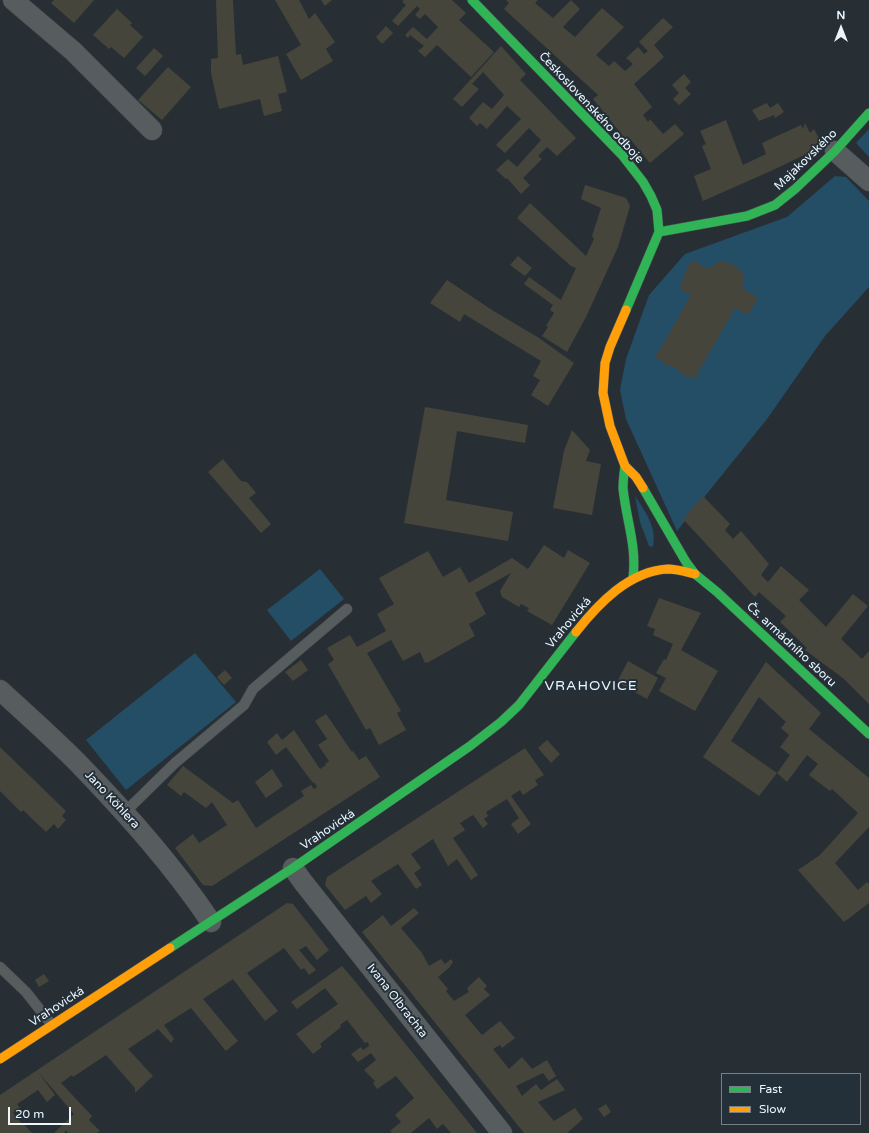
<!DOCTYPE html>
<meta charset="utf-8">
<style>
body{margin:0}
#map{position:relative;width:869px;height:1133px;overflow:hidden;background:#282f34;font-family:"Varela Round",sans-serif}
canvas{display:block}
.legend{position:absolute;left:721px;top:1073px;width:140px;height:52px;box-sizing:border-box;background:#233039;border:1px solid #747f87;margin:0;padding:5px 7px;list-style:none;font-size:12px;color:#eef6fc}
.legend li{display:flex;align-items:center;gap:8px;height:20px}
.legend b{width:20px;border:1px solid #747f87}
.north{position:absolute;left:821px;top:8px;width:40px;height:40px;-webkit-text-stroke:3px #233039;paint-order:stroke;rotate:0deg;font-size:11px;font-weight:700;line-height:16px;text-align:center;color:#eef6fc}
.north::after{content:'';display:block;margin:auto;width:14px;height:18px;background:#eef6fc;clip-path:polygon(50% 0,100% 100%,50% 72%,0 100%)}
.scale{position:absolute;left:8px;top:1107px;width:63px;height:18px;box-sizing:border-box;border:2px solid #eef6fc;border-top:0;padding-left:5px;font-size:12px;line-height:14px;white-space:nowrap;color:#eef6fc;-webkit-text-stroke:3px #233039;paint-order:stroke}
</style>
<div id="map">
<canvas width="869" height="1133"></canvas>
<ul class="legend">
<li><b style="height:5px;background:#30b455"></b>Fast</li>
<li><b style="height:5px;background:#ff9f0a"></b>Slow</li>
</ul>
<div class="north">N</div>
<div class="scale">20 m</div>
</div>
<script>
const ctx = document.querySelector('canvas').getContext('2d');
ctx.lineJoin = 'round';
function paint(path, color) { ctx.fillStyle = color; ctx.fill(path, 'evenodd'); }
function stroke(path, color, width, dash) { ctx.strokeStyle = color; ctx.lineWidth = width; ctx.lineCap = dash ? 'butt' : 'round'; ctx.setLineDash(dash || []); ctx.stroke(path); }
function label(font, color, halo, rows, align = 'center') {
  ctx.font = font + ' "Varela Round",sans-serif'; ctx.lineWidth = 4; ctx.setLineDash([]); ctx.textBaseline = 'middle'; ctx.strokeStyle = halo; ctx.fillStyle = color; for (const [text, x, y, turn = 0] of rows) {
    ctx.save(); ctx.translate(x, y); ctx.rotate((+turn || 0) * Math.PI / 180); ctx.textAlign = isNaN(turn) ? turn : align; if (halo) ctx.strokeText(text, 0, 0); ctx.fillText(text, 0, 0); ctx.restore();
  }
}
paint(new Path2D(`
 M869,129V157L856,143Z
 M835,176L846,177L869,201V287L825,336L767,419L677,531L626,419L620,390L626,359L649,295L685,254L787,217Z
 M635,496C645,511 657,527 653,546L652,547L649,546L640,522Z
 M320,569L344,599L291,641L267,610Z
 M195,653L236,702L126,790L86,740Z`), '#244d66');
paint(new Path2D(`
 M54,0H94L74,23L51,3Z
 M216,0H233L236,55L241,54L243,65L278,56L287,92L278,94L282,111L264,116L260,99L219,109L211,73V59L218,58Z
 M275,0H299L309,19L315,13L335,42L326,49L333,61L301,80L286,54L301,45Z
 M321,0H332L325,6Z
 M404,0H452L466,13L459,20L494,52L471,77L437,45L425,57L418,51L424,46L410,35L408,38L405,35L413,27L427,39L438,27L425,14L420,19L415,15L420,9L417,6L398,26L392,21L406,5L402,2Z
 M506,0H538L535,3L553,18L571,0L580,9L563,27L575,37L602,8L624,27L596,55L609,66L614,61L625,71L633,64L626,58L638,47L644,54L648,51L639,42L663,18L673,27L654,45L664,57L634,84L652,107L643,115L648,122L650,119L663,134L675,124L684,134L650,163L630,139L627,141L593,99L598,95L504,9L509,3Z
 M117,9L132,23L130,25L143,37L124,58L111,47L109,49L93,35Z
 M386,26L393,33L382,44L376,37Z
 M501,46L526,74L516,84L520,80L576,138L557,156L547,147L538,156L542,159L523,178L530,185L521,194L507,178L506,179L496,170L508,159L517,167L541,140L529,128L505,153L496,145L521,119L507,106L487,129L480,123L477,126L469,118L483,102L492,109L504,95L483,72L472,84L479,89L462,107L453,99Z
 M154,48L163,56L145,76L136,68Z
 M168,67L191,87L162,120L138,100Z
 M684,74L691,82L685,88L691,94L679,105L673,99L679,93L672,85Z
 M767,103L770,108L778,103L784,112L775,118L774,115L759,121L752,110Z
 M726,120L743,165L766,154L762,143L801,125L803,129L805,123L810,133L814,129L823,146L773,170L703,201L694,176L711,169L702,146L706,144L700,131Z
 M585,185L626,198L630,206L618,247L586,317L567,352L542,336L548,327L546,326L554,313L550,310L553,305L524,284L529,277L561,300L576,268L571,266L517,218L530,203L586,256L594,239L592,236L601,208L581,199Z
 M518,256L532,268L525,276L510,265Z
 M691,261H694L709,269L718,262H725L733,265L741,271L744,276V283L742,288L758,298L748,315L735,308L694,380L687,374L685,377L681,374V372L673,367L663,364L664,361L655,358L691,295L679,288L684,280L683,277Z
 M447,280L492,310L539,338L574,363L548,406L531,395L540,380L533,376L541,361L464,314L460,322L430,303Z
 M425,407L528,425L525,443L457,431L446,500L513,512L508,541L404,523Z
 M572,430L590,450L586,461L601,464L592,515L553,508L564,451Z
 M223,459L241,481L247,482L256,493L249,498L271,524L261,533L208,472Z
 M703,496L730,524L725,530L733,539L741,531L769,564L761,575L768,582L781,566L809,590L799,600L826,627L853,594L868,606L841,639L862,659L869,651V704L844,679L805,650L807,648L780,622L786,616L759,592L755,597L683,519Z
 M544,545L564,558L568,550L590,563L552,625L527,611L529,608L521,604L519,607L502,597L500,591L511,573L475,593L486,614L469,624L475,636L427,663L426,662L425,663L420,652L403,661L391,640L367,653L401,711L397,713L406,730L379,745L370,728L366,730L328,664L334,660L327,648L350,635L357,647L386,631L377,614L394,604L379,578L428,551L443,577L460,567L469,583L512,558L528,569Z
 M659,598L701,613L681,650L718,671L695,711L659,691L666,678L656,673L664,659L666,660L673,644L653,635L655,629L647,626Z
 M301,660L308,670L293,681L285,672Z
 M628,661L658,678L647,699L617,682Z
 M766,662L821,713L809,729L869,778V827L835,863L858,890L867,882L869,884V903L844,922L798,870L820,855L858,813L832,789L830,791L809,775L818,764L807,755L787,782L777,773L790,755L780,747L789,735L781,728L786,722L759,697L731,741L777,773L759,796L703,757Z
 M225,670L232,678L224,685L217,677Z
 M326,714L352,752L353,751L359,760L366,756L380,777L212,886L203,885L175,848L193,834L199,843L227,825L212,802L206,808L184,792L181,796L167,785L183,766L233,803L238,800L256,828L304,796L301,791L311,785L314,789L317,787L314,782L313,783L286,747L276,755L267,742L277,733L282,740L294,730L320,769L326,765L325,764L329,761L318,745L327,739L315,721Z
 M547,740L560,754L551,763L538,748Z
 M0,747L66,811L62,816L66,820L58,829L54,824L46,832L23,810L21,812L0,791Z
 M525,748L544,775L535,780L538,785L523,795L520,790L511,796L531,824L518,834L511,824L519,818L507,799L486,812L488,816L484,819L488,824L483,828L473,815L460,823L465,830L453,838L478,875L471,880L457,859L448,866L433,839L411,854L421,868L414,873L422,885L416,889L398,864L371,881L382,894L371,903L366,896L345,910L325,885L327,877Z
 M272,769L283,786L266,798L255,782Z
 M287,903L293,904L329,950L317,960L306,946L299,950L316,970L309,975L304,968L301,970L284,948L247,973L278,1011L265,1021L233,979L203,999L238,1041L226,1051L191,1008L164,1025L174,1039L171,1043L158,1029L128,1049L153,1076L135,1093V1088L106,1055L73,1077L72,1075L61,1083L92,1116L89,1120L100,1131L97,1133H68L66,1130L64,1133H54L74,1114L39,1073L55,1095L47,1102L38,1090L17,1104L20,1108L13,1113L22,1124L23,1123L32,1133H0V1095Z
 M414,908L419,913L401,928L422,953L429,966L441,959L445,964L451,959L453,962L449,968L438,977L448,989L446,991L454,1001L469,992L467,988L479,977L487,986L484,989L490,995L465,1015L482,1035L500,1021L515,1038L502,1048L500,1045L493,1049L509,1069L522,1057L532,1069L547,1060L556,1076L549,1081L543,1073L516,1086L522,1096L536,1084L541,1090L557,1079L565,1090L538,1102L554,1121L575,1108L583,1119L567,1133H524L362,932L383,915L391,926Z
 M342,966L354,980L477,1133H451L443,1124L437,1129L429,1118L411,1133H392L390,1131L401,1122L395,1115L414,1098L396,1076L377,1089L373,1083L375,1081L364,1070L376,1060L371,1053L358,1062L351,1054L361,1047L363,1050L369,1046L368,1042L365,1043L347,1020L340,1025L341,1027L320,1044L322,1047L313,1054L296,1034L338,1004L325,988L297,1009L291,1002Z
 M44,974L49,981L39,987L35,980Z
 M606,1104L611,1112L604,1117L598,1109Z`), '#46453b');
const lane = new Path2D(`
 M124,813L175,763L244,705L253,689L347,609
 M0,967L26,992L52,1025`);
const street = new Path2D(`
 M13,0L73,51L152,130
 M835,151L869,181
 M0,690C26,714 53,738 78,763C126,813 172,864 211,922
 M293,868L303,882L502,1133`);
const fast = new Path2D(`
 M472,0L622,155L643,182L651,196L657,210L659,232L626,310
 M659,232L747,216L775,205L795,189L835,151L869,113
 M625,466C624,473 623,481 623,488C626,520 637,545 633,578
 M643,488L686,562L695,574L717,592L869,734
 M170,948L293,868L470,746L501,722L519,705L576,632`);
const slow = new Path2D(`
 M626,310L610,347L605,363L603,393L610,426L625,466L636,477L643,488
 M576,632C598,604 629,571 668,569C677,569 686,572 695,574
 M0,1059L170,948`);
stroke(lane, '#464c51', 11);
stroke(street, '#464c51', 21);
stroke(fast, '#464c51', 10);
stroke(slow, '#464c51', 10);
stroke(lane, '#575c5f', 10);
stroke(street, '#575c5f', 20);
stroke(fast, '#30b455', 9);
stroke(slow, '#ff9f0a', 9);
label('12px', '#eef6fc', '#233039', [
 ["Československého odboje",591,108,47],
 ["Majakovského",806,160,-44],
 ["Vrahovická",569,623,-50],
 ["Čs. armádního sboru",791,645,43],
 ["Jano Köhlera",112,800,47],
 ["Vrahovická",328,830,-34],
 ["Ivana Olbrachta",397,1001,52],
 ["Vrahovická",57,1007,-33]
]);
ctx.letterSpacing = '1px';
label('14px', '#eef6fc', '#233039', [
 ["VRAHOVICE",591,686]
]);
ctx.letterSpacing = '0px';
</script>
